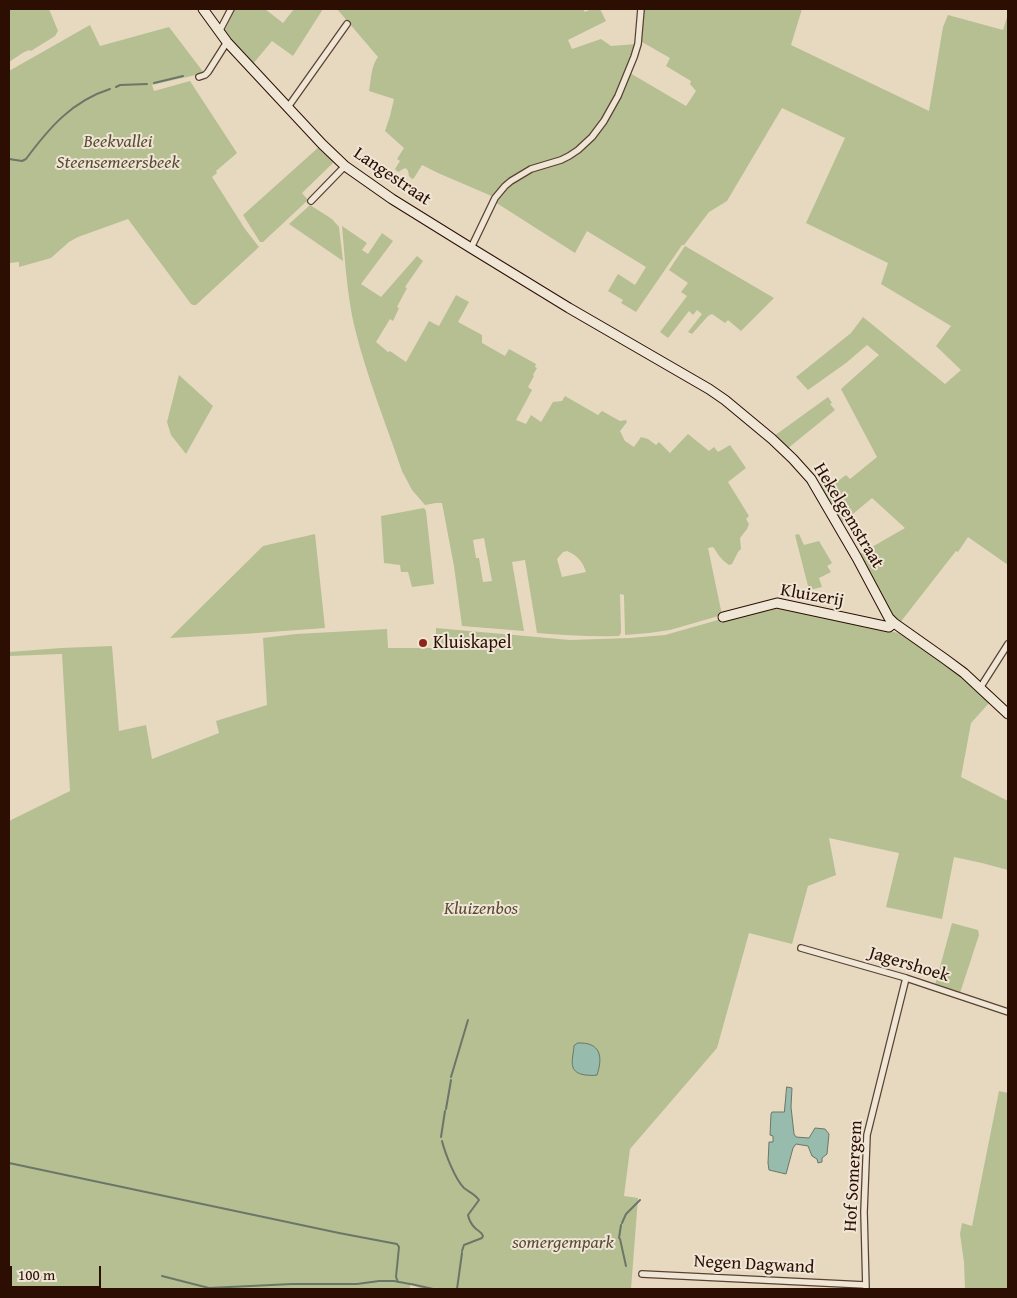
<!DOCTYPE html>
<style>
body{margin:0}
#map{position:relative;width:1017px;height:1298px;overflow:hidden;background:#e6d9c0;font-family:"Gentium Book Plus",serif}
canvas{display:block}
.frame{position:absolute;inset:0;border:10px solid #2c0e03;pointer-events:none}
.scale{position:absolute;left:10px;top:1266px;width:91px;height:22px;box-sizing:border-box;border:2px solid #2c0e03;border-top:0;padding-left:6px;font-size:15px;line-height:18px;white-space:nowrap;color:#2c0e03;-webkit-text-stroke:4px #efe6d6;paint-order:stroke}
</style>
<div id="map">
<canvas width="1017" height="1298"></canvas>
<div class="frame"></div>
<div class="scale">100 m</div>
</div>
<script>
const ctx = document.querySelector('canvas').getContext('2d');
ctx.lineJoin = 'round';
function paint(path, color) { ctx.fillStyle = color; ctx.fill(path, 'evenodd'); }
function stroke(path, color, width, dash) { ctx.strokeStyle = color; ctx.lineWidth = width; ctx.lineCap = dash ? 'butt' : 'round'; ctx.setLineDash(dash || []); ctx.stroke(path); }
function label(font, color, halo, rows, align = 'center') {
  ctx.font = font + ' "Gentium Book Plus",serif'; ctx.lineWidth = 4; ctx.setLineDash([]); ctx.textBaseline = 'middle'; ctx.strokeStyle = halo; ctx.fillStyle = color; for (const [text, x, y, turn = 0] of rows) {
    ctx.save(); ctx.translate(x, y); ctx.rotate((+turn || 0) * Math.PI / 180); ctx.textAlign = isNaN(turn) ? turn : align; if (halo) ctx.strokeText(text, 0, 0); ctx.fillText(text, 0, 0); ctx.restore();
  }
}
paint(new Path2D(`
 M9,9H49L58,31L55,36L31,51L29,50C21,53 16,58 9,62Z
 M235,9H265L283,23L294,9H323L293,56L272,41L252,65L224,32Z
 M337,9H583L585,12L591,9H600L606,21L568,40L572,49L601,39L611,46L636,44L627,71L607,113L589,137L567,156L538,164L494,197L438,173L422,165L414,178L412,179L409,176C408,172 409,170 405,168L398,172L395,169L400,161L397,159L404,148L385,131L390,116L394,99L369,91C371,80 371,66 378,57Z
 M643,9H802L791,45L929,111L943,27L948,15L1003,30L1008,14V565L968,537L958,552L956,551L952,556L899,624L894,619L858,555L905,528L872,498L841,524L818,485L824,481L830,487L846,475L850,479L877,457L841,389L879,355L867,345L846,363L808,390L796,377L851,333L863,317L945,384L961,370L936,346L951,326L881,284L888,263L806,223L845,138L782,108L727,201L709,212L684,245H682L636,312L621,303L623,300L608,291L618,274L635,285L646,267L587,231L575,253L495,202L498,197L511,184L533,171L562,162L596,135L630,73L686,106L696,91L690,84L691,81L666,66L670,58L642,42Z
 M90,25L100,46L169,27L204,73L152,85L154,91L190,81L237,153L216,171L217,173L212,177L245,229L259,247L196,305H193L191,304L128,219L78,237L69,242L51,258L19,267V262L9,263V71Z
 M320,146L335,161L302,193L308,200L263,242H260L243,215Z
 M310,205L332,219L339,227L343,261L289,224Z
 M342,226L367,243L362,250L368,254L382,233L393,241L361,284L381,297L417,256L423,261L405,287L407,288L397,307L399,308L393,321L390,319L376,342L388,352L390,351L406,362L429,321L439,326L456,295L469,302L458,322L482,335V343L505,356L509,349L536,364L535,367L537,368L533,375L534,376L528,387L532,390L516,420L526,424L531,415L541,422L553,402L562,401L565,396L598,415L602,411L620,421L626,420L627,422L620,431L625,441L634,447L641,437L648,439L656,445L659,442L670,453L688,434L709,451L714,447L718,452L730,445L746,468L728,482L749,516L746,519L749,524L747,529L740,538L741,549L738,552L732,564L729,565C720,559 719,555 713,547L708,548L722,615L670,630L649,633L625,635L624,595L620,594L621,629V633L619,636C591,637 564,635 537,633L525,560L512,562L524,631L462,626L454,566L442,503H436L425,505L412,490L402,471C386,424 367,377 355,329C347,296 345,260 342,226ZM484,538L492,581L483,582L479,558H476L473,540ZM567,551C577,555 583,562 586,572L562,577L557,559L563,552Z
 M685,246L774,298L741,331L728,320L725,323L712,314L708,316L692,334L688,332L702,314L697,310L693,315L689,311L668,338L660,332L687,296L681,292L688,283L669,270Z
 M179,375L213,406L186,454L171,435L167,422Z
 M828,397L832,403L830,404L835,410L787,449L774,436Z
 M424,508L426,511L434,584L412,587L408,572H401L400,565L384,563L381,516Z
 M315,534L325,628L243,634L170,638L263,546Z
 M799,534L804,545L819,541L832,563L827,566L831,572L819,578L822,587L809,590L795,535Z
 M780,605L898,633C932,650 962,676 990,702L971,723L961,777L1008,801V870L982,863L954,857L942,919L886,907L899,853L829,838L836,875L808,886L792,944L749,933L717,1048L630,1149L624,1196L638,1198L631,1289H423L411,1285L409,1289H9V821L70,791L62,654L9,656V652L61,648L112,646L119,731L146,725L152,759L219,733L216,721L267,705L263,638L296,634L387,629L388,648H436V628L570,640L630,638L665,635L718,620L775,606Z
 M952,923L978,930L979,935L960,993L935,985Z
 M999,1091L1008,1093V1289H965L964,1262L960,1234L962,1223L972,1226Z`), '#b5bf92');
const water = new Path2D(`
 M578,1043C601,1042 603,1057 597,1075C592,1076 590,1075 585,1075C567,1072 573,1060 574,1046Z
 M787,1087L792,1088L791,1107L794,1134L796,1137L809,1138L815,1128L825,1129L829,1134L827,1154L822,1158V1162L818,1163L817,1159L812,1156L808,1146L796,1144L793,1148L786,1174L769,1170L768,1163L769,1142H773V1136L770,1135L771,1114L772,1112H784Z`);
paint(water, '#97bbac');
stroke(water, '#6c7668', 1);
stroke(new Path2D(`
 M154,83L183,76
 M116,87L120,85L147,84
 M9,159L22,161L26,159C49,128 72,101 110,89
 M451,1077L468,1020
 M446,1109L451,1080
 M441,1137L445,1111
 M442,1141C445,1153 455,1179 464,1188C469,1192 475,1194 479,1200L468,1215C469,1220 472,1225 475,1228C479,1232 481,1231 483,1236L482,1238L464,1245L462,1251
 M9,1163L339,1233L397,1244L399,1247L396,1277L398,1282
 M622,1223L626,1214L640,1200
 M619,1238L621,1225
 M620,1239L626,1266
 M162,1276L209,1288L292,1284H357L379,1281H394L410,1284
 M411,1284L433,1289
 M457,1289L462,1253`), '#6c7668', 2);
const street = new Path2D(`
 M219,32L231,9
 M199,77L205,75L208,72L227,42
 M288,107L347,24
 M311,201L345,166
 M471,248L495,198L505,186L511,181L531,169L561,160L569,156L578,150L592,137L604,121L618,96L634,57L638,44L641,9
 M980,688L1008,644
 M801,948L906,978L1008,1012
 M642,1274L865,1285
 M866,1289L864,1212L867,1135L906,978`);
const secondary = new Path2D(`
 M203,9L227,42L322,144L345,166L392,199L471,248L569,308L709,389L725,400L772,439L793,459L811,479L857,558L889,618L894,623L945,659L964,673L1008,714
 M723,617L777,603L889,627L894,623`);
stroke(street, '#5a4132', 8);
stroke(secondary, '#2c0e03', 11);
stroke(street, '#efe6d6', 5.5);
stroke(secondary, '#efe6d6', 9);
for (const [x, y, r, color] of [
 [423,643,5,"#8f2418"]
]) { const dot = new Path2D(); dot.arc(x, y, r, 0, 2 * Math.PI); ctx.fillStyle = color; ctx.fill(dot); stroke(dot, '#efe6d6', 2); }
label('italic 18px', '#5c4c35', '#efe6d6', [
 ["Beekvallei",118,142],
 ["Steensemeersbeek",118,163],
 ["Kluizenbos",481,909],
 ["somergempark",563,1243]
]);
label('18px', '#2c0e03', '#efe6d6', [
 ["Langestraat",392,177,34],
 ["Hekelgemstraat",848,516,59],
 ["Kluizerij",812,596,10],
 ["Jagershoek",909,965,17],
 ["Hof Somergem",854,1176,-87],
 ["Negen Dagwand",754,1265,3]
]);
label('18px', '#2c0e03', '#efe6d6', [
 ["Kluiskapel",433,643]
], 'left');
</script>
